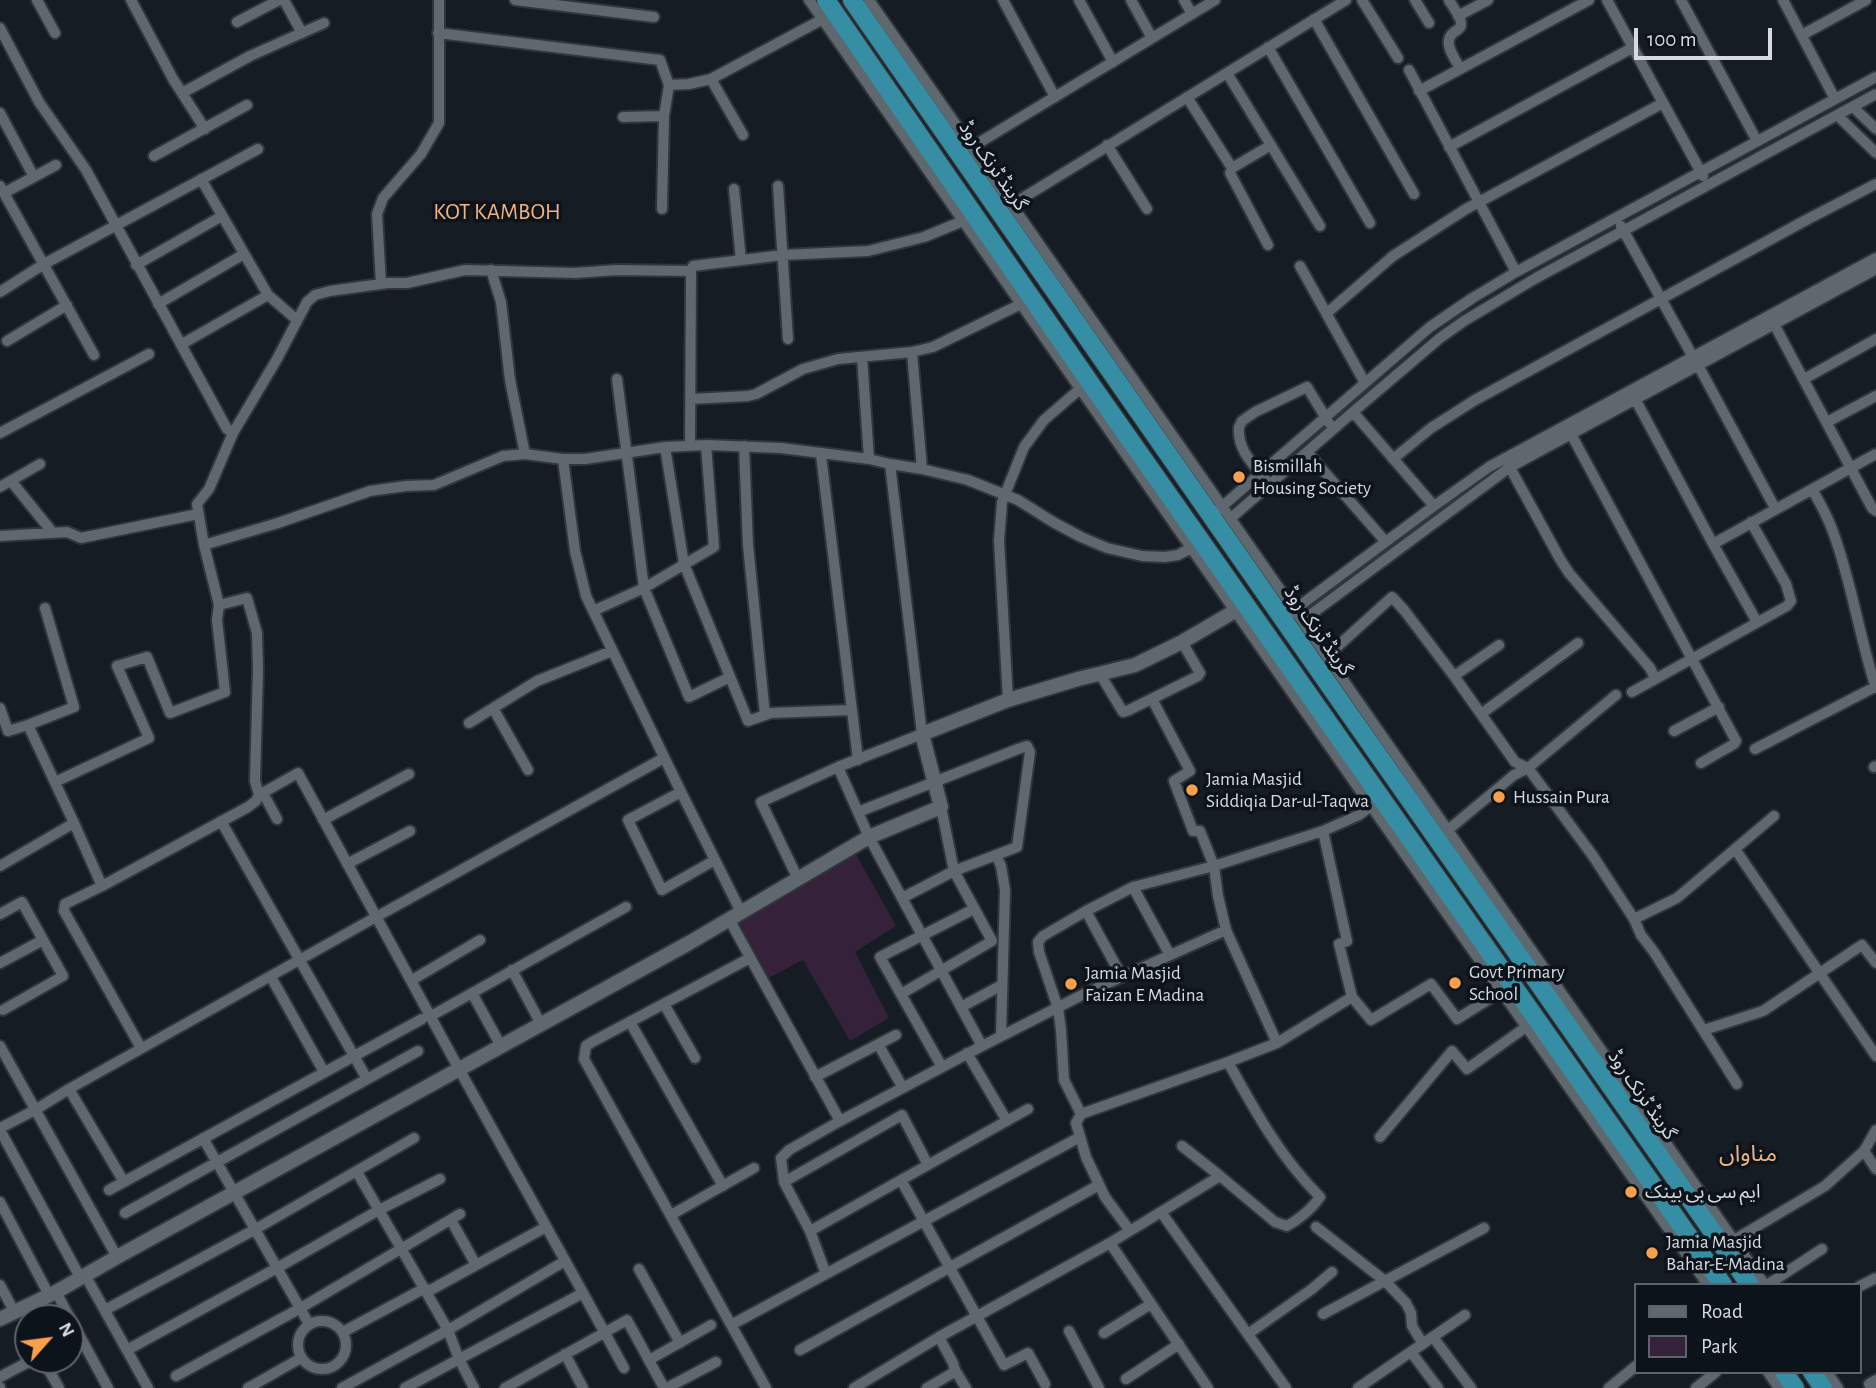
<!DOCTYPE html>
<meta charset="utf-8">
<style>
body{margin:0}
#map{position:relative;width:1876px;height:1388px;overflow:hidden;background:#161c23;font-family:"Alegreya Sans",sans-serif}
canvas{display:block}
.legend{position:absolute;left:1634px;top:1283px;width:228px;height:91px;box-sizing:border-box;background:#0d131a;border:2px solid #5e6369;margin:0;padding:9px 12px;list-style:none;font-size:21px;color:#d7dbe0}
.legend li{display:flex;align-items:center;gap:14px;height:35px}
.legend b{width:35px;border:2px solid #5e6369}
.north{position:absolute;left:14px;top:1304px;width:70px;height:70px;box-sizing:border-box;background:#0d131a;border:2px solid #5e6369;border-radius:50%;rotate:62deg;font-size:19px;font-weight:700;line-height:28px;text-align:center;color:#d7dbe0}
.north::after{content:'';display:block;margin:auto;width:24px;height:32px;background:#f9a04d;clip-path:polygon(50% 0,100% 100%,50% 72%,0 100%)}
.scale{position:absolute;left:1634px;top:28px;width:138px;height:32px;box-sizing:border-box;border:4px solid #d7dbe0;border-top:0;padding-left:9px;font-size:21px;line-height:24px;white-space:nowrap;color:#d7dbe0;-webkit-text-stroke:5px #0d131a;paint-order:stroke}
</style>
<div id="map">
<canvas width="1876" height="1388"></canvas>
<ul class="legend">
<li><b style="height:9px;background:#5f676f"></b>Road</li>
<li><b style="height:19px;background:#35213a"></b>Park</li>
</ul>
<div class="north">N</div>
<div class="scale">100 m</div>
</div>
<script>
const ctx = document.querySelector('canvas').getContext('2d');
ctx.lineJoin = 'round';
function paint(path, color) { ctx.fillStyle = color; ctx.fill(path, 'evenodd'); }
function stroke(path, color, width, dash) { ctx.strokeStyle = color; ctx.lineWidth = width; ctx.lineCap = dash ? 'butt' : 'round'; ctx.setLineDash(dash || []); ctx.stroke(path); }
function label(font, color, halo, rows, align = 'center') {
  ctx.font = font + ' "Alegreya Sans","Noto Sans Arabic",sans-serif'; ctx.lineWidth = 7; ctx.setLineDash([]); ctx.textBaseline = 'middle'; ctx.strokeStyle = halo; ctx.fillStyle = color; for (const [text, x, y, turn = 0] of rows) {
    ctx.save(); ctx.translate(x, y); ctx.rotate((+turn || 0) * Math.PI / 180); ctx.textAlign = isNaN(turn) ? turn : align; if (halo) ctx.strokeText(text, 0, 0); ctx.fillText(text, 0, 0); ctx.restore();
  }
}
paint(new Path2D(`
 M852,847L896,926L855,952L889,1018L850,1041L803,960L763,981L729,919Z`), '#35213a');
const minor = new Path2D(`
 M37,0L55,33
 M131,0L173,79L205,129
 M284,0L302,33
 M515,0L654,17
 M809,0L1371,806L1708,1285
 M869,0L1765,1285
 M1003,0L1055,97
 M1079,0L1113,62
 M1131,0L1152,38
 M1184,0L1192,14
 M1362,0L1398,58
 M1415,0L1429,23
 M1449,0C1452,6 1462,18 1461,25C1460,30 1456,30 1453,33C1442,42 1455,59 1460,68
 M1607,0L1703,176
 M1681,0L1757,141
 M1783,0L1835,99
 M1458,16L1488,0
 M1314,19L1414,194
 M237,22L279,0
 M0,28L39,102L86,170L227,429L233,433
 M438,33L660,60L669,85L689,84L711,79L823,19
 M1802,35L1866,0
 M1268,47L1370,223
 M1409,70L1516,272
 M1227,73L1320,226
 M711,79L743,135
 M1419,91L1589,0
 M182,93L250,56L324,23
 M1187,97L1232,168L1230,173L1268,245
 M1853,107L1876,129
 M0,113L34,177
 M1837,115L1876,153
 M623,117L664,116
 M1107,145L1147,209
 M972,147L1215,0
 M1449,147L1632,48
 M154,156L247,105
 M1232,168L1271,145
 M201,179L268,295L297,320
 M0,186L94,355
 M778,186L788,339
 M734,189L741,260
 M4,193L56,165
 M1013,204L1346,0
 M662,209L664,116L669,85
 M1621,226L1693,357
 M136,265L222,216
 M1300,266L1365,383
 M491,270L501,302L510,380L525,454
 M381,284L377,214L383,198L421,154L439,123V0
 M0,292L44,264L258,149
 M158,304L244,254
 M1327,313L1393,256L1466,209L1663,103
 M1774,324L1872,508L1876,511
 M7,341L67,305
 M182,344L268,295
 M912,352L922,469
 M862,357L869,459
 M1698,365L1775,508
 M617,379L644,588L689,697L730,677
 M1804,379L1876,339
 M1633,395L1713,544L1757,622
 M691,399L748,396L756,394L803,369L838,359L912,352L933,347L1021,304
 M1353,412L1434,506
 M1827,422L1876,396
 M0,433L149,354
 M1571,434L1735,739L1736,741L1734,744L1701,763
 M690,445L691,271L693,266L783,255L868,251L924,237L963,221
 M744,446L748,545L765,715
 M665,447L684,564L748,721L771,713L851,710
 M1307,452L1385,541
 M821,455L858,760
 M563,459L575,551L586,596L681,792L741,912
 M1393,459L1431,428L1475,400L1808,219L1876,184
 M1508,464L1560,559L1569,573L1650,668L1655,678
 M1265,479C1252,463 1237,449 1239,427L1242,421L1255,412L1307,387L1329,423
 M11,481L53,533
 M0,487L40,464
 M1812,489C1820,503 1828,517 1833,532C1852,582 1859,637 1876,688
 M1218,510L1430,327L1471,299L1516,272L1876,77
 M1231,518L1353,412L1440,338L1464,321L1536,278L1876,94
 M0,536L67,532L81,538L198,514
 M1713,544L1876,454
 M204,545L278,523L370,491L406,486L434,485L503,456L525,454L563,459H585L665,447L706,445L781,448L869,459L890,464L922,469L968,480L1018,500L1053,522L1081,537L1107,548L1142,556L1165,557L1178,555L1191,548
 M45,608L74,707L28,725L74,823L102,886
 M593,611L644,588L714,547L706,445
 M1290,613L1434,506L1489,467L1876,258
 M1302,621L1510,467L1876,269
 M1327,656L1392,597L1404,610L1454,676L1515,762L1528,768L1593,856L1634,919
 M1100,674L1123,712L1129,710L1198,676L1200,673L1182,642
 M1454,676L1499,645
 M1632,692L1787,606L1791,601L1786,584L1751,522
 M1152,699L1190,771L1174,781L1193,831H1200L1214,866L1133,887L1086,911L1043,936L1038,942L1039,952L1058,1008L1061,1030L1064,1080L1081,1114L1228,1062
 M1008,700L999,541L1002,502L1024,447L1044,420L1081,388
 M0,708L8,731L28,725
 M493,708L528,770
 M1481,714L1578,643
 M469,723L537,681L612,651
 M1674,731L1719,707
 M1755,749L1875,687
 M838,767L869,837L982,1046L1088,992L1226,930
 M1874,767L1876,766
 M55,782L149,738L117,666L147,657L170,713L225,692L217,620L219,605
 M681,792L628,820L662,890L715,860
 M263,793L277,819
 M259,795L255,781L258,669L257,633L247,598L219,605L204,545L197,504L209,489L233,433L277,359L307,302L315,295L330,291L388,283H407L465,270L575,273L616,270L691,271
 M858,812L1018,749L1027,746L1030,752L1017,847L954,871L902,898
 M323,820L409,774
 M221,821L367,1079
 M1448,830L1514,775L1528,768L1616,695
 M1735,849L1774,816
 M996,855L1001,866L1005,890L1001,1036
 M347,864L410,831
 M0,866L74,823
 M798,879L761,802L838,767L922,734L890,464
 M1133,887L1170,955
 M1086,911L1122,977
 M0,914L22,902L63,976L3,1010
 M729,919L840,1121L982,1046
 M750,958L592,1042L586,1046L584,1059L766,1388
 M0,963L43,940
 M512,970L541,1024
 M271,977L324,1072
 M412,980L480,940
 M472,993L501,1046
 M901,994L992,941L954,871L941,807
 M1352,997L1371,1020L1431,984L1457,1019L1502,991
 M664,1004L695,1058
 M961,1007L1002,985
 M431,1016L626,907
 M630,1022L723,1186
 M1704,1030L1763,1011L1862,945L1876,963
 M1277,1043L1226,930L1218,896L1214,866L1323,831
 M878,1044L903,1088
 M0,1046L117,1257
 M141,1048L64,911L65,904L102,886L248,807L256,801L259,795L298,773L459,1069L583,1293
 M967,1053L1007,1121
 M942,1067L880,957L974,909
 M815,1077L896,1035
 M1737,1084L1654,952L1641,935L1634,919L1677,898L1735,849L1876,1056
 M69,1089L124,1182
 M1028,1109L901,1180L1004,1365L1028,1353L1045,1384
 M1081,1114L1076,1123L1086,1157L1105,1197L1130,1231
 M0,1128L35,1110L69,1089L376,917L664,758
 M0,1130L80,1277
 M1380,1137L1452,1051L1467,1069L1526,1027
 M203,1138L309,1324
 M1182,1146L1220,1176
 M1864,1151L1876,1169
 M357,1172L448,1330L459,1359L474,1388
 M784,1182L902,1115L928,1165
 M109,1190L422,1019
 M0,1202L49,1295
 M1161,1212L1286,1388
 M125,1213L418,1051
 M671,1215L754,1168
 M451,1220L476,1265L546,1227
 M1316,1227L1385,1281L1406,1303L1411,1313L1412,1326L1423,1344
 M810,1231L784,1182L781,1158L789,1150L840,1121
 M1734,1240L1825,1186L1864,1151L1876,1130
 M639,1269L680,1343
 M826,1274L810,1231L901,1180
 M85,1275L148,1388
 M0,1285L14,1311
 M1767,1285L1822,1249
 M1860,1286L1876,1278
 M56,1292L70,1318
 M427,1292L476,1265
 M105,1310L254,1230L414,1138
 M1323,1314L1484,1228
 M70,1318L108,1388
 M298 1345a24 24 0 1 1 48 0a24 24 0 1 1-48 0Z
 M731,1325L1080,1137
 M1069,1331L1099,1388
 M343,1332L425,1288
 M1104,1333L1151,1304
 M1248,1334L1312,1289L1332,1272
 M1433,1337L1471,1388
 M127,1350L277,1268L379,1210L440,1179
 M800,1350L1099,1185
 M1411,1352L1438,1388
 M565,1354L583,1388
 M43,1360L59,1388
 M649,1360L711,1325
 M955,1370L966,1388
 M1768,1372L1779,1388
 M1827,1372L1838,1388
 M176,1376L299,1309L460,1214
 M0,1377L32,1360
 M1126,1379L1179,1344
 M0,1387V1388
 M248,1388L301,1358
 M342,1388L448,1330L565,1261
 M405,1388L583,1293L624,1368
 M505,1388L627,1320L664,1388
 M667,1388L716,1362
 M854,1388L939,1337L1110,1243
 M927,1388L951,1374L955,1370L953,1363L939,1337
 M1208,1388L1110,1243L1220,1176L1275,1222L1287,1226C1301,1218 1311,1210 1320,1197C1280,1157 1255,1111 1228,1062L1277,1043L1352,997L1339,944L1347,941L1323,831L1359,815L1371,806
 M1358,1388L1465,1315
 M1609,1388L1636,1366
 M1696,1388L1716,1372
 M1872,1388L1869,1384L1876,1380`);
const tertiary = new Path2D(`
 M0,1319L56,1292L117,1257L689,943L869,837L941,807L922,734L1008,700L1078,679L1135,665L1182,642L1235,611`);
const trunk = new Path2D(`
 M826,0L1093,387L1723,1285
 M852,0C1150,429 1449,858 1750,1285
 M1784,1372L1795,1388
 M1812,1372L1823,1388`);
stroke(minor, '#32363b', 14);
stroke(tertiary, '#32363b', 18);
stroke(trunk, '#32363b', 21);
stroke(minor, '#5f676f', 10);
stroke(tertiary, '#5f676f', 14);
stroke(trunk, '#368ea4', 18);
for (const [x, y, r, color] of [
 [1239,477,7,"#f9a04d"],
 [1192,790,7,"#f9a04d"],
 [1499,797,7,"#f9a04d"],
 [1455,983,7,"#f9a04d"],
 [1071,984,7,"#f9a04d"],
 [1631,1192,7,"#f9a04d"],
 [1652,1253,7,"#f9a04d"]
]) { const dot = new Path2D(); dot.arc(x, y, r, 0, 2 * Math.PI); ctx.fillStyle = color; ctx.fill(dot); stroke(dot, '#0d131a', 2.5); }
label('19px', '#d7dbe0', '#0d131a', [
 ["گرینڈ ٹرنک روڈ",993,166,55],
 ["گرینڈ ٹرنک روڈ",1318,631,55],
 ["گرینڈ ٹرنک روڈ",1642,1095,55]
]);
label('19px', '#d7dbe0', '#0d131a', [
 ["Bismillah",1253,466],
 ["Housing Society",1253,488],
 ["Jamia Masjid",1206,779],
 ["Siddiqia Dar-ul-Taqwa",1206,801],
 ["Hussain Pura",1513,797],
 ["Govt Primary",1469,972],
 ["School",1469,994],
 ["Jamia Masjid",1085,973],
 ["Faizan E Madina",1085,995],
 ["ایم سی بی بینک",1645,1192],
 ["Jamia Masjid",1666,1242],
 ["Bahar-E-Madina",1666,1264]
], 'left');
label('23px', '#f1b37e', '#0d131a', [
 ["KOT KAMBOH",497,212],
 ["مناواں",1748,1154]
]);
</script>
